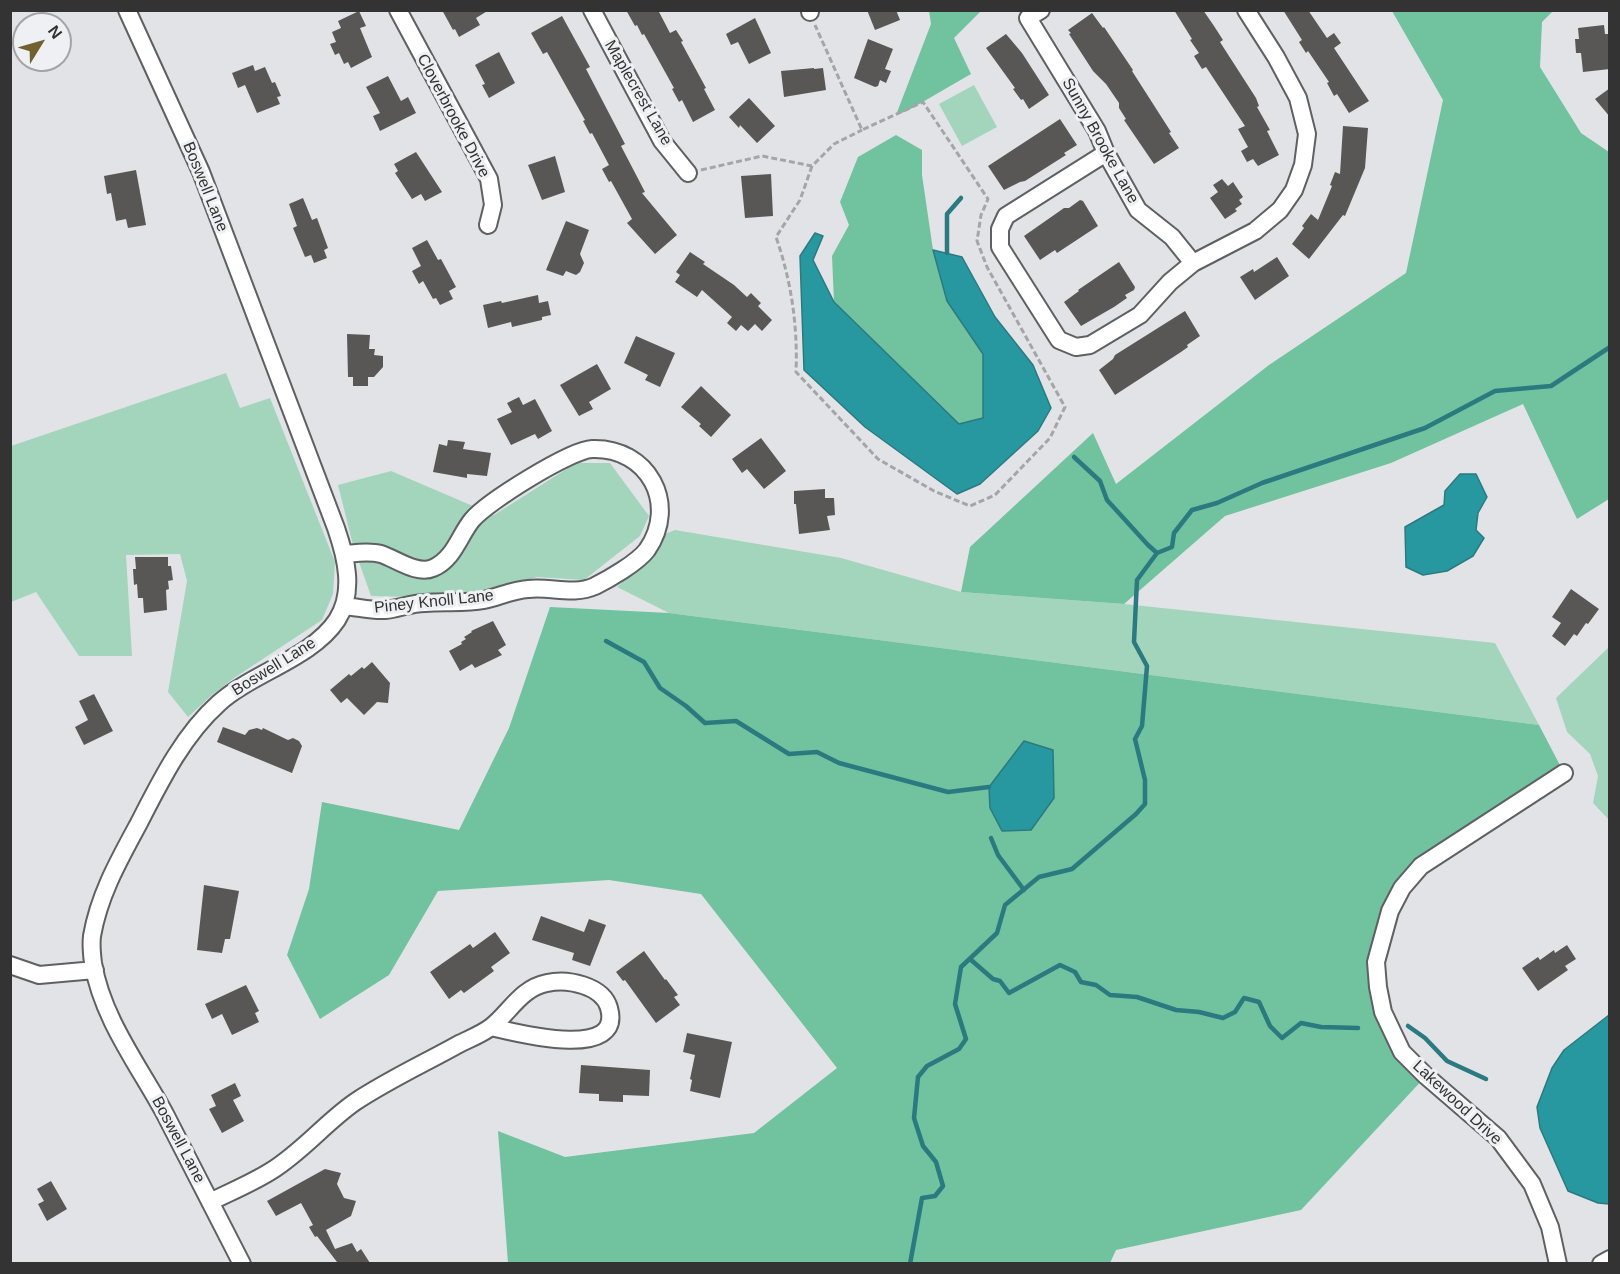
<!DOCTYPE html>
<style>
body{margin:0}
#map{position:relative;width:1620px;height:1274px;overflow:hidden;background:#e2e3e6;font-family:Arial,sans-serif}
canvas{display:block}
.frame{position:absolute;inset:0;border:12px solid #333334;pointer-events:none}
.north{position:absolute;left:12px;top:12px;width:60px;height:60px;box-sizing:border-box;background:#eff0f3;border:2px solid #a4a4a7;border-radius:50%;rotate:53deg;font-size:16px;font-weight:700;line-height:24px;text-align:center;color:#333334}
.north::after{content:'';display:block;margin:auto;width:21px;height:27px;background:#71612e;clip-path:polygon(50% 0,100% 100%,50% 72%,0 100%)}
</style>
<div id="map">
<canvas width="1620" height="1274"></canvas>
<div class="frame"></div>
<div class="north">N</div>
</div>
<script>
const ctx = document.querySelector('canvas').getContext('2d');
ctx.lineJoin = 'round';
function paint(path, color) { ctx.fillStyle = color; ctx.fill(path, 'evenodd'); }
function stroke(path, color, width, dash) { ctx.strokeStyle = color; ctx.lineWidth = width; ctx.lineCap = dash ? 'butt' : 'round'; ctx.setLineDash(dash || []); ctx.stroke(path); }
function label(font, color, halo, rows, align = 'center') {
  ctx.font = font + ' Arial,sans-serif'; ctx.lineWidth = 6; ctx.setLineDash([]); ctx.textBaseline = 'middle'; ctx.strokeStyle = halo; ctx.fillStyle = color; for (const [text, x, y, turn = 0] of rows) {
    ctx.save(); ctx.translate(x, y); ctx.rotate((+turn || 0) * Math.PI / 180); ctx.textAlign = isNaN(turn) ? turn : align; if (halo) ctx.strokeText(text, 0, 0); ctx.fillText(text, 0, 0); ctx.restore();
  }
}
paint(new Path2D(`
 M974,85L997,127L962,146L939,104Z
 M226,373L240,408L270,398L335,562L333,594L322,620L237,676L213,694L188,717L168,692L187,581L180,554L126,555L132,656H79L36,592L11,602V446Z
 M576,463H610L649,516L640,536L584,580L537,577L489,592L426,594L409,597L371,596L353,545L338,485L391,471L494,515Z
 M675,530L841,558L961,592L1124,604L1495,643L1539,725L669,613L617,587L655,554L665,534Z
 M1609,647V820L1593,803L1598,776L1590,754L1567,732L1556,698Z`), '#a3d5bd');
paint(new Path2D(`
 M929,11H981L954,38L971,74L907,111L896,115L931,24Z
 M1392,11H1553L1542,22L1540,67L1581,133L1609,152V499L1577,519L1523,404L1391,463L1225,516L1124,604L961,592L970,547L1093,433L1116,484L1269,365L1406,273L1443,100Z
 M896,135L922,150V175L933,250L947,301L983,354V418L959,424L834,302L832,256L849,225L840,202L858,157Z
 M550,607L669,613L1539,725L1564,773L1402,888L1376,962L1383,1012L1426,1076L1301,1210L1116,1250L1110,1263H508L498,1131L565,1157L754,1133L837,1068L701,894L609,880L438,891L389,975L320,1019L287,955L309,889L322,802L459,830L509,728Z`), '#71c29e');
const water = new Path2D(`
 M815,233L823,236L813,260L834,302L959,424L983,418V354L947,301L933,250L962,257L995,317L1033,365L1051,408L1038,431L980,484L957,494L865,427L804,370L800,256Z
 M1460,474H1476L1487,497L1478,513L1476,530L1484,538L1473,556L1447,571L1423,575L1406,567L1405,527L1444,505L1445,491Z
 M1024,741L1053,750L1054,798L1031,830L1002,831L990,808L989,787Z
 M1609,1015V1204L1598,1203L1568,1191L1540,1128L1537,1107L1552,1068L1564,1050Z`);
paint(water, '#2798a0');
stroke(water, '#2b7a80', 1.5);
stroke(new Path2D(`
 M947,253V214L961,198
 M1074,457L1100,481L1107,500L1148,545L1157,553
 M606,641L644,662L660,688L686,706L705,723L736,721L789,754L817,752L839,763L948,792L989,787
 M991,838L998,855L1024,890
 M970,959L993,979L1000,981L1009,993L1060,965L1075,972L1081,982L1096,985L1110,995L1137,997L1176,1010L1199,1012L1223,1018L1235,1012L1244,998L1259,1002L1270,1026L1282,1038L1301,1023L1321,1027L1358,1028
 M1408,1026L1425,1038L1447,1061L1486,1079
 M910,1264L922,1198L935,1196L943,1186L936,1162L923,1146L914,1118L918,1077L927,1066L959,1049L966,1039L955,1004L961,967L997,933L1005,905L1039,877L1072,869L1136,814L1145,804V780L1135,739L1142,726L1147,666L1134,642L1137,580L1157,553L1172,547L1174,533L1192,510L1217,503L1262,483L1425,428L1495,391L1551,386L1610,347`), '#2b7a80', 4.5);
paint(new Path2D(`
 M442,10H489L476,18L480,25L459,37L455,29L453,30Z
 M626,10H658L670,33L676,30L683,41L681,42L706,88L704,89L715,110L693,122L682,100L679,102L672,89L674,88L644,34L642,35L637,25L635,26Z
 M867,10H896L900,20L875,30Z
 M1174,10H1203L1214,26L1223,40L1220,42L1256,98L1259,106L1257,107L1270,130L1267,131L1279,155L1258,166L1253,159L1247,162L1241,151L1248,147L1238,129L1245,126L1206,67L1202,69L1194,56L1199,53L1190,40L1192,39Z
 M1283,10H1308L1327,38L1334,33L1341,43L1334,48L1369,101L1349,113L1337,94L1334,96L1327,83L1329,82L1308,51L1306,53L1299,42L1302,40Z
 M359,11L366,26L360,28L372,57L351,68L348,62L344,64L339,53L335,55L330,44L336,42L332,32L341,28L338,21Z
 M1092,13L1103,28L1104,27L1133,70L1132,71L1171,132L1169,133L1179,148L1154,164L1124,120L1126,119L1119,108V103L1106,84L1093,71L1069,34L1071,33L1068,30Z
 M562,16L590,67L586,69L625,144L621,146L645,192L642,193L677,235L655,254L627,223L632,219L611,181L609,182L602,169L609,165L592,133L590,134L583,121L585,120L547,52L543,54L531,33Z
 M755,18L771,53L749,64L738,42L731,45L726,34Z
 M1604,25L1605,34H1608L1610,69L1583,72L1581,53H1576L1575,39H1579L1578,28Z
 M1006,34L1022,53L1049,95L1029,109L1023,99L1021,100L1013,89L1015,88L986,48Z
 M868,39L893,49L885,69L891,71L886,83L880,80L878,86L875,87L854,78Z
 M499,52L515,83L489,98L482,85L485,84L475,65Z
 M253,65L255,71L265,67L272,83L275,82L281,96L277,97L280,104L257,113L245,85L238,88L232,73Z
 M814,68V69L823,68L826,90L784,97L781,71Z
 M388,76L401,101L408,97L416,113L380,131L373,116L380,113L366,87Z
 M1610,88V117L1595,99Z
 M749,98L775,126L757,143L740,125L739,128L729,117Z
 M1060,119L1077,145L1064,153L1066,155L1025,181L1020,182L1004,190L988,166Z
 M1343,126L1368,128L1365,168L1345,216L1343,215L1309,259L1292,244L1304,228L1302,226L1311,214L1318,220L1332,186L1330,185L1335,172L1340,174Z
 M416,152L442,192L425,201L421,194L412,199L395,173L398,171L394,164Z
 M555,156L565,192L542,200L528,165Z
 M136,170L146,225L128,228L126,219L116,221L111,193L107,194L104,176Z
 M771,174L773,216L745,218L741,176Z
 M1222,179L1228,186L1233,182L1243,197L1239,200L1242,204L1235,209L1237,211L1225,219L1210,198L1218,192L1213,185Z
 M303,198L312,220L317,218L328,248L324,250L327,258L314,263L311,255L305,257L293,228L297,226L289,204Z
 M1080,200L1083,201L1098,226L1057,253L1055,250L1040,260L1024,236L1064,208H1069Z
 M566,221L589,230L580,254L584,263L580,272L576,275L566,271L563,276L546,270Z
 M427,240L438,260L441,259L456,287L449,291L453,299L440,305L436,298L433,299L423,281L419,284L412,271L421,266L412,248Z
 M690,252L705,262L703,264L734,285L747,297L751,293L761,303L758,306L772,320L762,331L755,324L748,331L741,325L736,331L727,323L732,317L702,290L697,297L675,282L680,275L676,272Z
 M1277,257L1289,276L1255,300L1240,277L1253,269L1254,272Z
 M1119,262L1135,287L1134,290L1125,295L1127,298L1114,307L1081,326L1064,302L1079,291L1078,290Z
 M538,295L539,303L548,301L551,315L542,317V320L512,327L511,322L488,328L483,305L501,301L502,303Z
 M1185,311L1200,336L1187,345L1188,347L1181,352L1115,395L1099,370L1113,359L1115,355Z
 M347,334L370,335L369,349H375L374,355L383,356V367L374,377H368V386H353V377H348Z
 M636,336L675,353L660,387L645,380L648,375L624,363Z
 M597,364L611,389L589,402L593,409L579,416L560,385Z
 M701,386L731,415L711,437L699,426L701,424L681,407Z
 M519,397L523,405L535,399L552,431L538,439L535,434L511,445L497,419L512,412L507,403Z
 M761,438L786,471L764,489L747,469L742,473L732,459Z
 M448,440L465,442L463,449L491,453L487,476L467,474V478L433,472L439,444L447,446Z
 M825,489V498H834L835,515L827,516L830,530L799,534L796,504H794V491Z
 M135,557H168V566H171L173,580L168,581L169,589L166,590L167,610L144,613L143,598H138L137,584L134,585L133,569H136Z
 M1571,589L1599,609L1588,624L1586,623L1577,636L1574,634L1565,646L1552,636L1561,623L1552,617Z
 M493,621L506,645L498,650L502,655L475,668L472,664L460,671L449,651L462,644L461,642L466,639L464,637L472,632L471,631Z
 M372,662L390,683L388,703L377,702L364,715L347,698L341,703L330,690L349,674L351,676L362,667L364,669Z
 M94,694L113,731L84,745L75,727L88,720L79,701Z
 M223,727L245,735L249,730L257,728L262,730L263,728L288,740L293,738L299,741L302,746L292,773L217,742Z
 M204,885L239,891L230,939H225L222,953L197,950Z
 M541,916L584,932L589,919L606,925L590,966L572,960L574,953L532,940Z
 M495,932L510,953L491,967L494,971L464,993L461,990L449,999L430,972L470,944L473,948Z
 M1567,945L1576,959L1565,966L1568,970L1538,991L1522,968L1538,957L1540,960L1554,950L1555,953Z
 M644,951L665,980L666,979L678,995L674,997L680,1005L656,1023L625,980L623,981L616,972Z
 M246,985L259,1011L255,1013L259,1022L232,1035L222,1014L212,1019L205,1004Z
 M687,1033L732,1042L720,1098L690,1091L692,1080L690,1079L695,1055L683,1052Z
 M581,1065L650,1070L649,1096L623,1095V1102L599,1101V1094L579,1093Z
 M235,1083L241,1096L233,1100L244,1121L222,1133L209,1109L216,1106L211,1095Z
 M325,1169L341,1173L337,1184L344,1198L356,1201L351,1216L326,1230L335,1249L352,1243L357,1252L361,1249L370,1263H334L337,1262L317,1236L315,1237L309,1227L313,1225L301,1203L276,1216L267,1201Z
 M51,1181L67,1209L47,1221L38,1204L44,1201L37,1189Z`), '#595755');
const street = new Path2D(`
 M127,10L201,172L336,528C346,557 355,592 337,620C312,658 252,673 219,703C183,735 160,782 139,823C119,860 99,895 92,936C91,944 92,955 93,963C102,1018 139,1066 165,1114C191,1164 216,1214 242,1264
 M398,10L489,179L493,205L488,225
 M592,10L662,141L688,173
 M1041,10L1028,18L1097,131L1106,153L1138,210L1172,237L1193,263
 M810,12V10
 M1106,153L1006,216L1000,229V247L1059,340L1076,347L1090,345L1140,315L1170,282L1193,263L1255,231L1280,210L1294,190L1303,165L1307,134L1298,98L1276,57L1246,10
 M344,606C357,607 372,611 385,610C398,609 411,603 425,603C444,601 464,604 484,600C498,597 513,590 528,589C550,586 573,596 595,586C609,579 637,563 647,550C679,504 648,447 592,449C570,450 487,502 472,520C459,536 454,559 433,568C417,575 396,559 381,554C369,551 357,553 345,554
 M10,965L39,975L95,970
 M210,1202C230,1192 252,1183 271,1171C302,1152 326,1122 355,1102C388,1080 425,1063 459,1044C469,1039 482,1034 491,1027C510,1012 521,988 547,983C568,978 603,986 609,1008C624,1062 513,1032 491,1027
 M1558,1264L1550,1227L1532,1184L1498,1138L1426,1076L1402,1052L1383,1012L1378,987L1376,962L1390,911L1402,888L1421,866L1564,773
 M1601,1264L1610,1259`);
stroke(street, '#5f6063', 20);
stroke(new Path2D(`
 M812,166L800,200L776,237C791,280 798,326 796,372L878,459L934,491L970,506L995,495L1050,438L1065,407L987,267L977,241L981,215L988,199L923,102L862,130L815,25
 M701,170L762,156L812,166L834,144L862,130`), '#a4a5a7', 3, [6, 3]);
stroke(street, '#fff', 16);
label('16px', '#333334', '#eff0f3', [
 ["Maplecrest Lane",638,93,60],
 ["Cloverbrooke Drive",453,116,62],
 ["Sunny Brooke Lane",1100,141,61],
 ["Boswell Lane",205,187,68],
 ["Piney Knoll Lane",434,602,-6],
 ["Boswell Lane",274,667,-32],
 ["Lakewood Drive",1457,1103,43],
 ["Boswell Lane",178,1140,62]
]);
</script>
